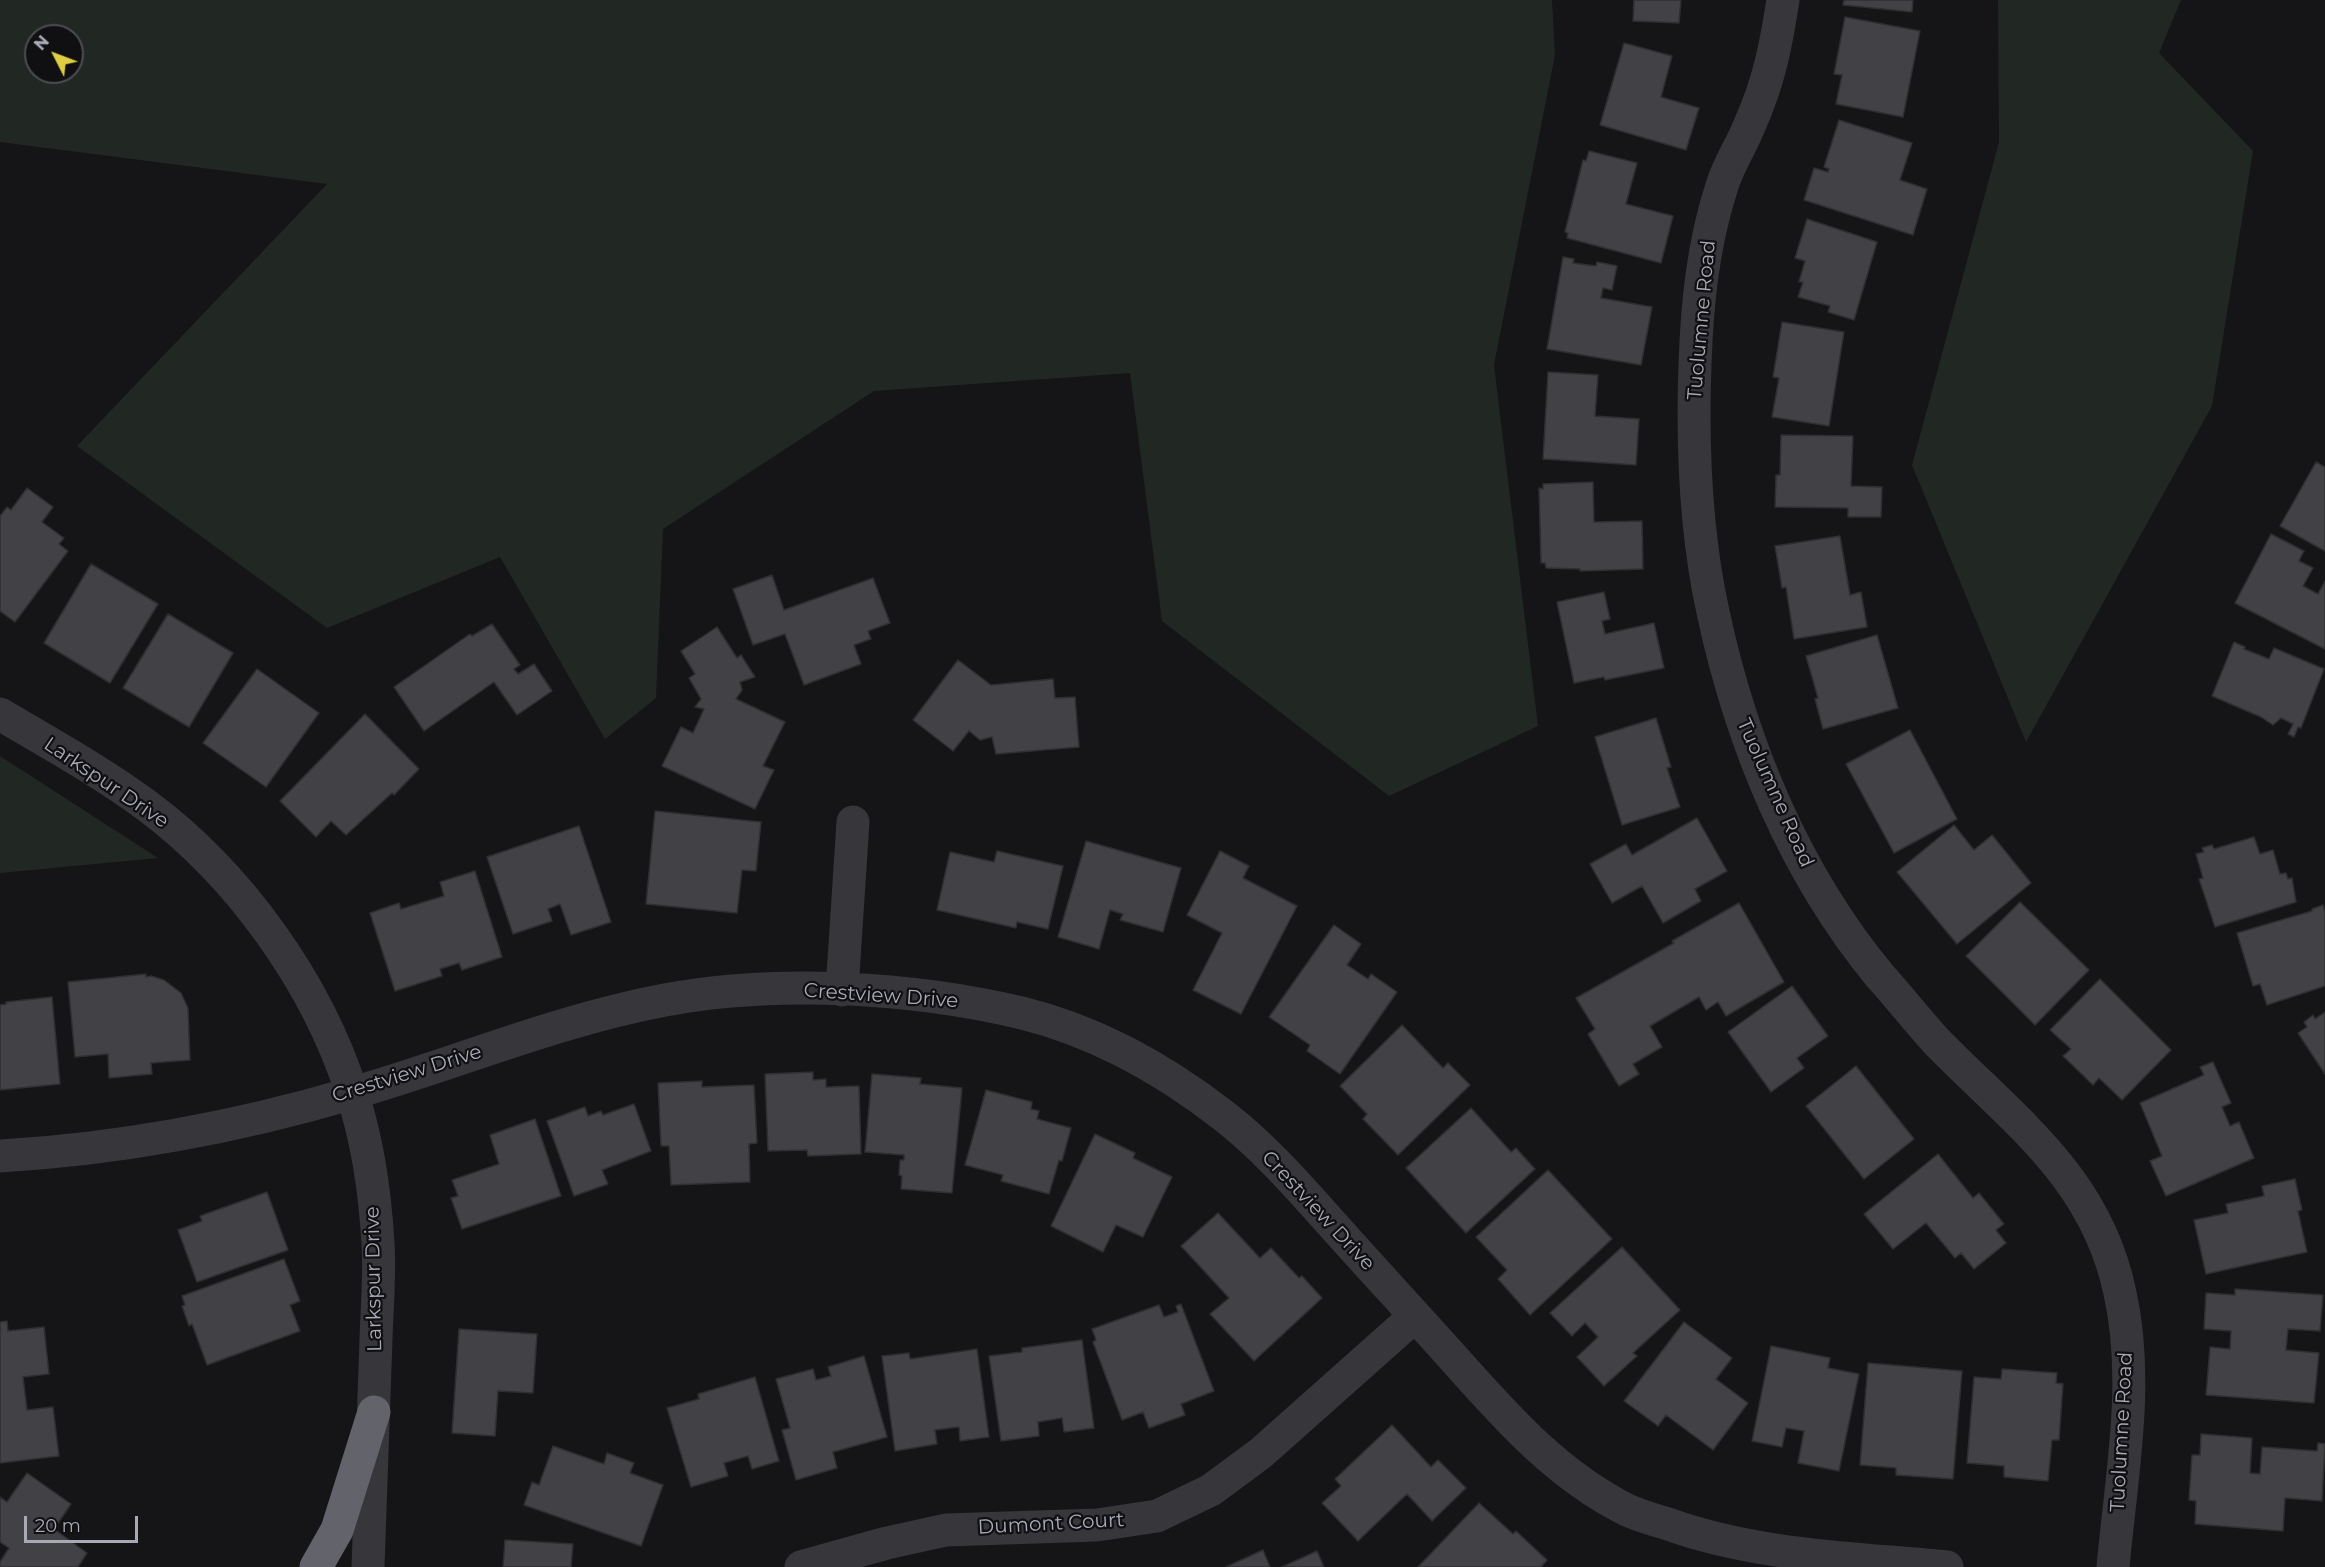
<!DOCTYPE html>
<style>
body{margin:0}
#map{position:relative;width:2325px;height:1567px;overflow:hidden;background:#151416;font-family:Montserrat,sans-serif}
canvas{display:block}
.north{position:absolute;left:24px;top:24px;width:60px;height:60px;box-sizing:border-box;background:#100f11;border:2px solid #4c4d53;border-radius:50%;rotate:312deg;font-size:16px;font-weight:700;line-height:24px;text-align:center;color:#a7a9b5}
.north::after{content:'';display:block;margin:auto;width:21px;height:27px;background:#e0cd42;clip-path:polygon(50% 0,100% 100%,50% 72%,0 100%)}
.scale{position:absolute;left:24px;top:1516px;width:114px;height:27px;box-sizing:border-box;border:3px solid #a7a9b5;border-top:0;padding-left:8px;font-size:18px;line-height:21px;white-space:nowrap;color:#a7a9b5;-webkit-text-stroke:4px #100f11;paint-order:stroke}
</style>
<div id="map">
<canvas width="2325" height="1567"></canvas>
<div class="north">N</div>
<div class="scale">20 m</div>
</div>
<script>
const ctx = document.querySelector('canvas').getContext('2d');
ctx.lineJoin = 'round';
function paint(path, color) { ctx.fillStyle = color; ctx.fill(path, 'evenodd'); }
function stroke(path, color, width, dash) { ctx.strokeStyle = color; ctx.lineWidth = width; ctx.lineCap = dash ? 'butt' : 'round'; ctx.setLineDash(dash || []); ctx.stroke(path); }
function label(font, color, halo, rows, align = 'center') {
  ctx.font = font + ' Montserrat,sans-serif'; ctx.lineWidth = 4.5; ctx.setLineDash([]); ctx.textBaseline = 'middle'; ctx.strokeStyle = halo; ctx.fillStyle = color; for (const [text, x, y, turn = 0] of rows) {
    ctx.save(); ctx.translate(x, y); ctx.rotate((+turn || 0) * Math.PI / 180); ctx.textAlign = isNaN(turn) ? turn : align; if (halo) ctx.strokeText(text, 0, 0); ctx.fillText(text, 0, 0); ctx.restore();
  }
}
paint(new Path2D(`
 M0,0H1552L1555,55L1494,365L1538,726L1389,796L1162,621L1130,373L874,391L663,529L656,698L605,739L500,557L327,628L77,446L327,184L0,142ZM36,36H72V72H36Z
 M1998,0H2181L2159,53L2253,151L2212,406L2026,742L1912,465L1999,142Z
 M0,756L158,858L0,873Z`), '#212823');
const building = new Path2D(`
 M1634,0H1681L1679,23L1633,21Z
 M1844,0H1913L1912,12L1843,5Z
 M1845,17L1920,31L1903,117L1836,104L1842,75L1834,74Z
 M1624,43L1672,56L1661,97L1699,108L1686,150L1600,125Z
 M1839,120L1912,143L1900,180L1927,189L1913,235L1804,200L1814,168L1828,172L1829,169L1824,167Z
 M1589,151L1637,163L1626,204L1673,216L1661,263L1567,238L1568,233L1565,232L1583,160L1586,161Z
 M1807,219L1877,242L1854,320L1828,312L1830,306L1798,297L1803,282H1799L1805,261L1795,258Z
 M1563,257L1574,259L1573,263L1596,266L1597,262L1617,266L1612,290L1603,288L1601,298L1652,307L1641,365L1547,349Z
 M1782,322L1844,332L1829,426L1772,417L1779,378L1773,377Z
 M1548,372L1598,375L1595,416L1639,419L1636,465L1543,459Z
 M1781,435L1853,436L1851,486L1882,487L1881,517H1848V508L1775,507L1776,475H1780Z
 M2316,462L2325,467V551L2280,526Z
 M1593,482L1594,522L1642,521L1643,569L1580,571V569L1546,568L1545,563H1541L1539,488L1543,489V484Z
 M27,488L53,507L42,522L64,538L59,544L68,551L15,622L0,611V516L7,507L11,510Z
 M2271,534L2304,551L2299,561L2313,568L2303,586L2318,594L2325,581V649L2235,603Z
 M1840,536L1850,595L1861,592L1867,627L1794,639L1786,587L1782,588L1775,546Z
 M91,564L158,604L110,683L44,643Z
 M772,575L784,610L873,578L890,623L868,631L871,639L854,645L861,664L804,685L785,634L753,645L733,589Z
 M1604,592L1610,619L1602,621L1605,634L1654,623L1664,668L1605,680L1604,677L1574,683L1557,602Z
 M168,614L233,653L189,727L123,688Z
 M492,624L520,665L514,669L518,674L534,664L552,691L517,715L494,682L424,731L394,687L470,634L472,636Z
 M717,627L737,658L741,655L755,677L740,682L742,690L736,699L785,722L763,766L774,770L755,809L662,766L681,727L693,733L704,709L695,707L701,699L689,678L695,674L681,651Z
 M1877,635L1898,708L1823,729L1815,699L1818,698L1806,656Z
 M2234,642L2245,647L2244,649L2269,659L2274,648L2324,669L2301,728L2298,727L2294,737L2288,734L2293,724L2281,718L2273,725L2261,717L2212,696Z
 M958,660L991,685L1053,679L1055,698L1075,697L1079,747L996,754L992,737L980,740L969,731L953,751L913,720Z
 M257,669L319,713L266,787L203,743Z
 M365,714L419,769L394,795L392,793L346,835L331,821L316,837L280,801Z
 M1656,718L1671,767L1667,768L1680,807L1622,825L1595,737Z
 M1910,730L1957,819L1894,853L1846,764Z
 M655,811L761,822L756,871L742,870L737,913L646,904Z
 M1697,818L1727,871L1695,889L1701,901L1663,923L1642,886L1612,903L1590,864L1626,844L1632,855Z
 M1954,825L1974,850L1992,835L2031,883L1957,944L1897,872Z
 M579,826L611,922L571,935L560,904L548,909L552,921L513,934L487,857Z
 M2254,837L2260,854L2273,850L2280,874L2286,873L2288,879L2292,878L2296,902L2215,927L2199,879L2203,878L2196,854L2204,852L2202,848L2212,845L2214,849Z
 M1086,841L1181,868L1163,932L1120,920L1123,914L1110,910L1099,949L1058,937Z
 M997,851L1063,866L1048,929L1017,922L1016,928L937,910L950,852L994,862Z
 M1220,851L1249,866L1243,878L1297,906L1241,1014L1193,990L1222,933L1187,915Z
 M475,871L502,957L462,970L459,963L440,969L442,976L395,991L370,913L399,903L401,909L444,896L440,882Z
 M2020,902L2089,970L2035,1025L1966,956Z
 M1739,903L1784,982L1726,1016L1718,1002L1706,1010L1699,997L1650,1026L1662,1047L1633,1064L1639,1074L1619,1086L1588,1034L1595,1029L1576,998L1674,943L1672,941Z
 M2323,905L2325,912V986L2267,1005L2260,984L2253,986L2237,933L2312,911V909Z
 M1334,925L1361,944L1347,965L1368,979L1371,974L1397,992L1340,1074L1307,1051L1310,1045L1269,1017Z
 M146,974V977L151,976L164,980L181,993L188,1008L190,1060L151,1063L152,1074L109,1078L108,1054L75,1057L68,982Z
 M2100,979L2171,1050L2122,1100L2099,1078L2093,1085L2063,1056L2071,1049L2050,1030Z
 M1792,986L1828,1036L1797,1058L1804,1068L1771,1092L1728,1032Z
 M52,997L60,1084L0,1090V1005L6,1004V1002Z
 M2325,1012V1074L2298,1033L2307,1027L2304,1022L2313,1015L2315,1019Z
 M1402,1025L1443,1068L1448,1063L1470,1085L1398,1155L1363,1119L1367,1114L1340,1086Z
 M2213,1062L2231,1103L2222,1107L2230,1126L2239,1122L2254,1158L2166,1196L2150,1161L2162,1156L2140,1103L2204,1075L2200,1067Z
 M1856,1066L1914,1139L1864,1179L1806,1106Z
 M813,1072V1080L826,1079V1087L859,1086L861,1154L808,1156L807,1150L768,1151L765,1074Z
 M872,1074L921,1078L920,1084L962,1088L952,1193L901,1189L902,1176L899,1175L900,1160H904V1155L865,1152Z
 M702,1081V1087L754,1085L757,1143L749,1144L750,1182L671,1185L669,1146H661L658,1083Z
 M986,1090L1032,1102L1031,1109L1039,1111L1037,1119L1071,1128L1062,1161L1059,1160L1049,1194L1001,1181L1003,1175L965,1165Z
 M634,1104L651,1151L602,1170L608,1184L574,1196L547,1121L585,1107L588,1116L601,1111L603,1115Z
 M1471,1108L1511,1152L1516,1148L1535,1169L1466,1233L1406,1168Z
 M535,1119L561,1196L462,1229L451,1198L458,1196L452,1180L499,1164L490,1135Z
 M1095,1134L1135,1153L1133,1158L1172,1177L1143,1237L1116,1225L1103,1252L1051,1226Z
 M1938,1154L1973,1198L1979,1193L2004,1224L1996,1230L2006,1243L1974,1269L1961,1253L1955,1258L1926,1223L1893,1249L1864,1214Z
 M1548,1170L1612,1239L1530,1315L1498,1279L1507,1270L1476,1237Z
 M2295,1179L2302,1210L2298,1211L2307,1252L2206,1274L2194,1220L2228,1213L2226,1204L2264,1196L2262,1186Z
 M267,1192L288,1250L197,1282L178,1230L202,1221L200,1216Z
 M1218,1213L1260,1258L1271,1248L1299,1278L1302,1276L1322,1298L1254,1361L1210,1314L1229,1298L1181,1246Z
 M1622,1247L1680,1310L1633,1353L1637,1356L1604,1386L1577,1357L1598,1337L1585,1323L1572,1336L1550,1313Z
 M284,1259L300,1301L290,1305L300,1331L207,1365L192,1324L189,1326L182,1306L185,1305L182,1296Z
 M2235,1289L2323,1295L2320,1331L2288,1329L2286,1350L2319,1353L2314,1403L2206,1395L2210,1347L2230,1349L2231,1331L2204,1329L2206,1293L2235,1295Z
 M1181,1304L1214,1391L1181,1404L1185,1415L1149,1428L1143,1412L1122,1420L1093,1342L1096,1340L1092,1329L1159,1305L1164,1317L1178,1312L1176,1306Z
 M7,1321L8,1331L44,1327L49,1374L23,1377L27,1410L53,1407L59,1456L0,1463V1322Z
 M1684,1322L1732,1358L1716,1379L1748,1403L1713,1450L1666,1415L1658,1426L1624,1401Z
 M459,1329L537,1334L533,1393L498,1391L495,1436L452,1433Z
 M1082,1340L1094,1428L1064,1432L1062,1418L1038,1422L1039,1436L1001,1441L989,1356L1022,1352V1348Z
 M1771,1346L1830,1358L1828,1368L1859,1374L1839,1471L1798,1463L1804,1431L1786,1428L1782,1447L1752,1441Z
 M977,1349L989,1437L960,1441L959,1427L935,1430L937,1444L895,1451L882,1356L909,1353L910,1359Z
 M864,1356L887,1437L833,1452L837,1468L796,1480L782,1430L790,1428L776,1379L813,1369L816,1380L831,1376L828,1367Z
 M1868,1363L1962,1371L1953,1479L1896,1475V1468L1860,1465Z
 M2002,1369L2057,1373L2056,1383L2063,1384L2059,1440H2052L2048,1481L2004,1477V1466L1967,1463L1974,1377L2001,1379Z
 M755,1377L779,1461L752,1469L748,1456L724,1463L728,1476L691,1487L667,1408L699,1399L698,1394Z
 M1392,1425L1431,1467L1438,1460L1466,1488L1432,1521L1407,1494L1358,1541L1322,1503L1341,1486L1335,1479Z
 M2201,1434L2252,1438L2250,1473L2260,1474L2262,1447L2317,1451L2318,1443L2325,1444L2322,1501L2285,1498L2283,1531L2195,1524L2196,1501L2189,1500L2192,1455H2200Z
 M553,1446L604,1464L607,1453L634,1463L630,1473L663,1485L641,1546L524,1505L532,1482L539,1485Z
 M27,1473L71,1504L54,1529L87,1553L78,1567H0V1562L9,1548L0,1542V1497L7,1502Z
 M1479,1503L1513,1534L1516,1531L1547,1560L1541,1567H1418Z
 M505,1540L573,1544L571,1567H503Z
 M1263,1550L1270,1567H1226Z
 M1317,1551L1324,1567H1282Z`);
paint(building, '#414146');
stroke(building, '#2f2f32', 1.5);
stroke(new Path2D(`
 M1783,0C1776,45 1769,82 1750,124C1742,145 1728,165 1722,186C1703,244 1697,304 1695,364C1692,447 1695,530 1713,612C1741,743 1794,872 1880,976C1899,997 1917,1020 1936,1041C2013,1120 2096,1177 2120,1293C2140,1383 2121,1477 2113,1567
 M842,990L853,822
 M0,1156C119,1149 238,1127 353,1093C457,1063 558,1020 665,1000C777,979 912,987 1022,1013C1095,1031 1165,1070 1224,1116C1264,1147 1298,1186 1332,1224C1373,1270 1415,1315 1456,1361C1507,1418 1557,1475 1627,1510C1640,1516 1655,1520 1668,1524C1757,1556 1854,1558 1947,1567
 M801,1567L887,1543L946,1530L1097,1525L1157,1516L1211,1490L1261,1453L1415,1316`), '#36363b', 33);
stroke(new Path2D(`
 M0,714C49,743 100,771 146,805C239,874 317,983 352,1093C368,1142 375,1192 378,1243C380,1275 377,1307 376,1339C374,1415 370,1491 368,1567`), '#36363b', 33);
stroke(new Path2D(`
 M316,1567L337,1530L374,1412`), '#62636b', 33);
label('20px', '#a7a9b5', '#100f11', [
 ["Tuolumne Road",1702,320,-85],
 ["Larkspur Drive",106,783,34],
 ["Tuolumne Road",1775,793,66],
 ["Crestview Drive",881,996,4],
 ["Crestview Drive",407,1074,-17],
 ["Crestview Drive",1318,1211,47],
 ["Larkspur Drive",374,1279,-91],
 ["Tuolumne Road",2122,1432,-87],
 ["Dumont Court",1051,1524,-3]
]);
</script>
